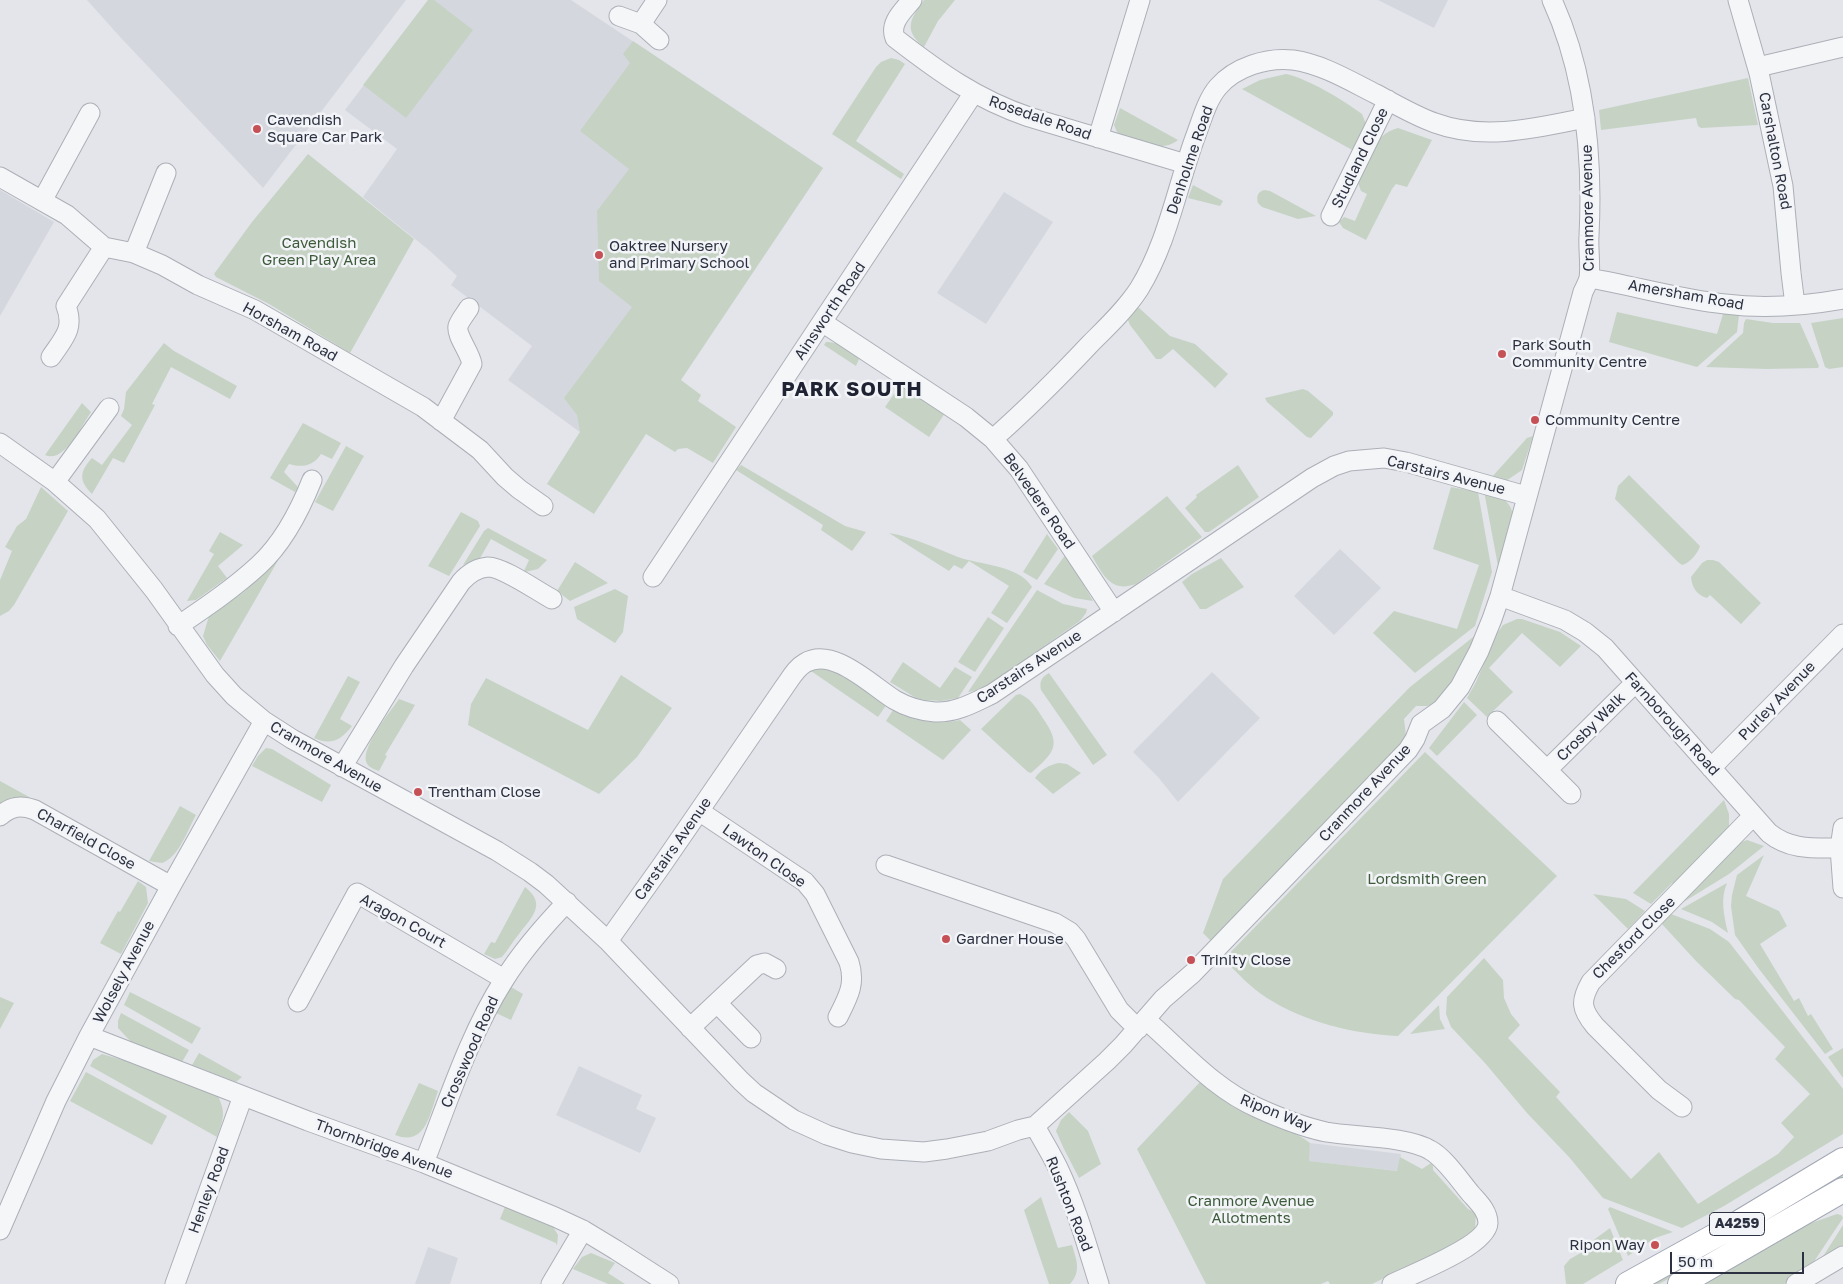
<!DOCTYPE html>
<style>
body{margin:0}
#map{position:relative;width:1843px;height:1284px;overflow:hidden;background:#e3e5ea;font-family:"Golos Text",sans-serif}
canvas{display:block}
.scale{position:absolute;left:1670px;top:1252px;width:134px;height:22px;box-sizing:border-box;border:2px solid #2c3141;border-top:0;padding-left:6px;font-size:15px;line-height:18px;white-space:nowrap;color:#2c3141;-webkit-text-stroke:4px #f2f4f7;paint-order:stroke}
</style>
<div id="map">
<canvas width="1843" height="1284"></canvas>
<div class="scale">50 m</div>
</div>
<script>
const ctx = document.querySelector('canvas').getContext('2d');
ctx.lineJoin = 'round';
function paint(path, color) { ctx.fillStyle = color; ctx.fill(path, 'evenodd'); }
function stroke(path, color, width, dash) { ctx.strokeStyle = color; ctx.lineWidth = width; ctx.lineCap = dash ? 'butt' : 'round'; ctx.setLineDash(dash || []); ctx.stroke(path); }
function label(font, color, halo, rows, align = 'center') {
  ctx.font = font + ' "Golos Text",sans-serif'; ctx.lineWidth = 5; ctx.setLineDash([]); ctx.textBaseline = 'middle'; ctx.strokeStyle = halo; ctx.fillStyle = color; for (const [text, x, y, turn = 0] of rows) {
    ctx.save(); ctx.translate(x, y); ctx.rotate((+turn || 0) * Math.PI / 180); ctx.textAlign = isNaN(turn) ? turn : align; if (halo) ctx.strokeText(text, 0, 0); ctx.fillText(text, 0, 0); ctx.restore();
  }
}
paint(new Path2D(`
 M87,0H406L263,188L121,38Z
 M428,0H571L823,168L700,350L547,484L580,432L508,380L532,346L451,285L457,276L430,251L363,197L397,149L345,110Z
 M1378,0H1448L1434,28Z
 M0,190L54,222L0,316Z
 M1004,192L1053,222L986,324L937,293Z
 M1340,549L1381,588L1334,635L1294,596Z
 M1212,672L1260,718L1178,802L1158,777L1133,752Z
 M579,1066L642,1095L636,1109L656,1118L640,1153L556,1115Z
 M1310,1143L1401,1154L1398,1171L1308,1161Z
 M428,1247L458,1258L450,1284H415Z`), '#d5d7df');
paint(new Path2D(`
 M428,0H434L473,30L406,118L363,85Z
 M924,0H955L938,21L924,47C903,30 910,19 924,0Z
 M633,41L823,168L681,380L701,395L698,401L736,427L713,463L687,448L678,449L675,452L646,434L594,514L547,484L580,432L577,415L564,398L632,307L599,281L597,211L629,169L580,131L630,63L623,54Z
 M891,58L899,60L905,64L856,141L904,174L901,179L832,134L876,67L881,62Z
 M1286,74C1309,79 1343,100 1362,114L1366,124L1354,151L1242,89L1260,80Z
 M1748,78L1758,125L1701,128L1698,126L1696,118L1601,130L1599,110Z
 M1120,108L1178,140C1161,154 1137,140 1118,134L1114,125Z
 M1398,128L1432,140L1407,187L1396,184L1392,189L1366,240L1343,228L1339,222L1344,217L1355,221L1367,194L1361,191L1357,180C1367,158 1373,135 1398,128Z
 M308,154L414,239L350,353L269,304L216,277L214,274L252,222Z
 M1193,185L1223,201L1220,206L1188,198Z
 M1265,190L1270,191L1316,216L1298,219L1262,207L1258,203C1256,196 1258,191 1265,190Z
 M1138,307L1170,336L1195,344L1228,374L1215,388L1173,349L1161,359H1156L1130,325L1128,320Z
 M1617,312L1717,334L1723,314L1739,315L1737,332L1697,367L1609,342Z
 M1843,318V367L1829,369L1825,367L1811,323Z
 M1746,319L1773,323H1800L1819,366L1818,368L1766,369L1706,367L1743,333L1744,323Z
 M826,342C838,341 851,350 859,359L856,366L824,345Z
 M164,343L174,351L237,386L230,399L171,367L152,404L155,405L124,463L113,458L92,494C79,481 79,472 92,458L102,465L132,425L121,416L124,409L126,392Z
 M902,388H906L945,413L929,437L885,407L894,394L896,395Z
 M1303,389L1308,391L1333,412V415L1311,438L1307,437L1267,402L1265,398Z
 M82,403L91,412C82,425 64,464 45,455Z
 M303,423L341,443L332,459L321,454C313,466 303,468 289,464L284,472L297,486L298,488L295,492L270,478Z
 M1533,436L1522,470L1506,481L1491,478L1527,438Z
 M346,446L364,456L333,511L315,502Z
 M741,465L845,526L866,532L852,551L821,530L823,525L736,470Z
 M1238,465L1259,497L1209,532H1205L1185,508L1197,497L1196,495Z
 M1629,475L1700,546C1698,553 1690,563 1682,565L1678,562L1615,499L1618,486Z
 M41,487L68,511L14,605L9,611L0,616V580L12,551L5,547L17,526L26,519Z
 M1451,487L1478,492L1492,572L1475,626L1415,673L1373,633L1394,611L1457,629L1479,565L1433,549Z
 M1484,491C1497,495 1509,498 1513,514L1498,566Z
 M1167,496L1202,537L1136,584C1111,593 1103,575 1092,556Z
 M461,512L478,521L480,526L449,576L428,566Z
 M488,528L490,529L547,560L538,569L525,572L524,571L529,560L491,539L479,560L463,565L484,531Z
 M220,532L243,545L218,566L227,578L196,600L187,601L214,554L209,551Z
 M889,533C913,537 935,548 958,557C980,565 1019,565 1032,587L1007,623L991,613L1009,586L969,561L962,569L954,565L949,571Z
 M1047,534L1058,549L1037,580L1023,572Z
 M1066,554L1093,601L1074,598L1044,584Z
 M279,555L280,557L220,661L207,645L203,636L209,616L244,592Z
 M1221,558L1244,587L1206,609H1200L1182,582L1192,574Z
 M1707,560H1713L1719,562L1761,603L1741,624L1710,595L1707,598C1697,595 1692,588 1691,577L1702,563Z
 M575,562L608,583L570,601L557,591Z
 M615,589L628,596L623,632L615,643L577,619L574,607Z
 M1037,590L1063,604L1087,609L1086,613L1080,621C1060,635 1039,649 1019,664C1004,674 986,690 968,692Z
 M988,617L1004,628L975,672L958,662Z
 M1517,619H1522L1560,632L1581,646L1560,667L1522,633L1489,668L1513,692L1487,717L1467,698L1476,682L1498,632L1503,625Z
 M1477,634C1468,654 1454,689 1436,703C1431,707 1423,706 1416,706L1404,719L1406,736L1404,743L1212,942L1203,933L1223,879L1410,687Z
 M903,662L940,688L955,667L972,677L958,698L941,701L925,700L916,698L890,682Z
 M827,667L842,674L887,704L878,717L811,671Z
 M1049,673L1107,755L1093,765L1041,690C1039,681 1042,677 1049,673Z
 M621,675L672,708L637,757L599,794L468,725L471,704L486,678L588,730Z
 M348,676L360,682L340,719L352,726C341,740 331,746 314,738Z
 M1020,694C1031,699 1036,707 1042,717C1062,745 1055,752 1031,773L1028,772L981,729L1016,695Z
 M399,699L415,705L385,755L387,756L379,771C376,770 370,768 368,765C357,751 391,711 399,699Z
 M1464,702L1477,715L1437,756L1429,748Z
 M893,710C914,722 937,725 960,720L971,730L943,760L886,721Z
 M266,748L272,749L331,785L322,802L252,766L258,756Z
 M1425,752L1557,876L1398,1036C1354,1034 1304,1022 1267,998C1250,987 1237,973 1224,959Z
 M1059,763L1067,764L1081,773L1053,794L1035,778C1041,769 1049,765 1059,763Z
 M0,781L31,798L10,800L0,805Z
 M1724,800L1729,814V829L1675,885L1672,883L1651,904L1633,893Z
 M180,806L196,815C187,831 179,857 162,863L149,861Z
 M1747,840L1764,846L1729,874L1677,906L1739,843Z
 M1764,855L1746,896L1779,911L1787,926L1760,944L1794,1001L1799,998L1808,1016L1811,1014L1833,1049L1825,1054L1759,969L1735,935L1731,906L1732,895L1737,875Z
 M138,881L146,887L148,903L121,954L100,943L118,911L120,912Z
 M1727,883C1720,899 1724,916 1728,933L1712,922L1681,909Z
 M525,887C547,904 532,917 519,934C513,941 508,950 502,957L495,959L484,954L491,942L495,943Z
 M1593,894L1626,899L1645,911L1628,929Z
 M1671,914L1710,929L1729,942L1843,1089V1134L1724,1206L1682,1228L1603,1198L1569,1157L1527,1113L1485,1063L1451,1027L1446,1014L1447,997L1484,958L1503,980L1504,998L1511,1014L1520,1025L1508,1038L1560,1092L1556,1097L1631,1179L1659,1152L1698,1204L1778,1154L1794,1137L1781,1123L1810,1094L1775,1059L1785,1047L1739,1000L1735,999L1696,961L1661,923Z
 M511,987L523,994L511,1020L496,1013Z
 M130,992L201,1028L192,1044L124,1005Z
 M0,997L14,1003L0,1029Z
 M1439,1005L1440,1019L1445,1029L1410,1034Z
 M121,1013L189,1050L182,1062L133,1044L118,1028V1021Z
 M1843,1048V1078L1828,1057Z
 M199,1053L242,1077L236,1082L192,1065Z
 M102,1054L123,1060L126,1057L217,1094C226,1112 224,1118 217,1137L90,1066L93,1060Z
 M86,1072L167,1116L152,1145L70,1101Z
 M1200,1082C1215,1095 1231,1107 1249,1115C1269,1124 1293,1129 1310,1143L1309,1161L1397,1171L1400,1157L1422,1169L1431,1163L1433,1166V1170L1468,1209L1476,1213L1475,1229L1469,1237L1372,1284H1330L1328,1281L1321,1284H1206L1137,1149Z
 M419,1083L438,1091C430,1113 426,1147 395,1135Z
 M1069,1112L1088,1131L1101,1164L1079,1178L1064,1149L1056,1131L1061,1120Z
 M1843,1173V1179L1711,1256L1659,1284H1653Z
 M1041,1197L1058,1248L1072,1245C1076,1259 1082,1271 1070,1284H1049L1024,1210Z
 M507,1202L552,1225L558,1235L557,1246L556,1243L500,1219Z
 M1610,1207L1673,1232L1655,1238L1628,1256L1608,1209Z
 M1837,1214L1841,1215L1843,1218L1815,1260V1266L1784,1284H1700L1800,1227Z
 M1843,1225V1250L1822,1258Z
 M1610,1228L1623,1260L1583,1284H1566L1564,1266L1570,1259L1586,1250L1595,1239Z
 M591,1253L615,1263L608,1273L625,1284H608L573,1269L582,1257Z`), '#c6d3c4');
const minor = new Path2D(`
 M912,0C903,11 889,23 895,38C939,72 976,99 1029,117L1186,164
 M1738,0L1759,73L1783,186L1791,273L1795,305
 M619,16L641,24L659,40
 M641,24L657,0
 M1758,67L1843,47
 M1098,138L1140,0
 M0,177L67,215L104,247L134,253L162,265L198,285L255,310L423,407L480,450L505,477L519,489L543,506
 M42,201L90,113
 M1331,216L1388,100
 M134,253L166,173
 M1589,278C1635,286 1679,299 1725,304C1764,309 1804,306 1843,299
 M822,322L966,417L993,439L1019,469L1114,612
 M51,357C63,339 75,329 66,306L104,247
 M441,421L472,364C470,352 456,336 458,326C460,320 466,313 469,308
 M993,439C1027,409 1059,377 1090,344C1107,327 1126,309 1139,289C1168,242 1177,186 1196,135C1202,119 1207,100 1218,87C1235,67 1267,57 1293,60C1322,64 1350,81 1376,94C1395,104 1415,116 1435,123C1484,141 1536,128 1585,118
 M0,443L55,482L97,519L154,590L215,675L234,696L264,721L292,739L497,851L530,872L546,884L608,941L741,1081L754,1093L794,1120L827,1135L852,1143L881,1149L924,1152L947,1149L988,1141L1018,1130L1035,1126L1107,1061L1123,1045L1163,999L1193,973L1408,750L1415,739L1421,724L1442,709L1460,687L1479,651L1492,619L1500,596L1583,292C1585,288 1588,282 1589,278C1591,266 1588,248 1589,236C1593,156 1586,74 1552,0
 M55,482L109,408
 M653,577L973,94
 M1500,596L1565,620L1585,632L1605,648L1769,833C1790,850 1813,848 1840,848L1843,888
 M178,626C206,607 234,588 259,565C283,543 300,510 312,480
 M1497,721L1547,770
 M342,767L404,666L461,582C468,574 476,568 488,567C503,567 537,591 552,599
 M1711,768L1843,634
 M1571,794L1547,770L1635,683
 M699,811L805,882L815,894L849,962C856,984 848,997 838,1017
 M0,816C11,806 21,805 35,810L171,886
 M1840,848L1843,828
 M886,865L1055,923L1070,932L1076,939L1119,1010L1138,1029
 M608,941L662,865L785,686C791,678 796,668 805,663C833,646 872,686 895,700C907,707 920,711 935,712C956,713 973,703 992,694L1312,478L1334,466L1349,461L1384,458L1406,462L1526,496
 M298,1002L357,893L504,979
 M717,1003L751,1038
 M1146,1020C1182,1051 1214,1089 1258,1108C1280,1118 1303,1127 1326,1132C1354,1137 1407,1136 1430,1150C1445,1158 1460,1181 1471,1194C1478,1202 1488,1211 1488,1223C1487,1246 1412,1274 1392,1284
 M690,1028L757,965L765,963L776,969
 M89,1036L308,1121L424,1163L555,1217L583,1230L616,1250L669,1284
 M1682,1107L1659,1090L1595,1026C1581,1009 1580,1001 1591,982L1753,816
 M1035,1126C1043,1141 1052,1155 1059,1170C1076,1206 1087,1246 1099,1284
 M424,1163C448,1102 469,1035 504,980C522,951 543,927 567,902
 M0,1230L56,1101L89,1036L171,886L264,721
 M175,1284L243,1096
 M551,1284L583,1230
 M1796,1284L1843,1256`);
const major = new Path2D(`
 M1628,1284L1740,1222L1843,1160
 M1680,1284L1843,1190`);
stroke(minor, '#acafb7', 21);
stroke(major, '#a3a8b5', 26);
stroke(minor, '#f5f6f8', 19);
stroke(major, '#fff', 24);
for (const [x, y, r, color] of [
 [257,129,5,"#c55156"],
 [599,255,5,"#c55156"],
 [1502,354,5,"#c55156"],
 [1535,420,5,"#c55156"],
 [418,792,5,"#c55156"],
 [946,939,5,"#c55156"],
 [1191,960,5,"#c55156"],
 [1655,1245,5,"#c55156"]
]) { const dot = new Path2D(); dot.arc(x, y, r, 0, 2 * Math.PI); ctx.fillStyle = color; ctx.fill(dot); stroke(dot, '#f2f4f7', 2); }
for (const [x, y, w] of [
 [1737,1224,55]
]) { const box = new Path2D(); box.roundRect(x - w / 2, y - 11.5, w, 23, 4); ctx.fillStyle = '#f2f4f7'; ctx.fill(box); stroke(box, '#2c3141', 1); }
label('bold 14px', '#2c3141', null, [
 ["A4259",1737,1224]
]);
label('15px', '#2c3141', '#f2f4f7', [
 ["Rosedale Road",1040,118,19],
 ["Carshalton Road",1775,151,79],
 ["Studland Close",1360,158,-64],
 ["Denholme Road",1190,160,-71],
 ["Cranmore Avenue",1588,208,-91],
 ["Amersham Road",1686,295,10],
 ["Ainsworth Road",830,311,-56],
 ["Horsham Road",290,332,29],
 ["Carstairs Avenue",1446,475,14],
 ["Belvedere Road",1039,501,55],
 ["Carstairs Avenue",1029,667,-33],
 ["Purley Avenue",1777,701,-46],
 ["Farnborough Road",1672,724,48],
 ["Crosby Walk",1591,727,-45],
 ["Cranmore Avenue",326,757,30],
 ["Cranmore Avenue",1365,793,-47],
 ["Charfield Close",86,839,29],
 ["Carstairs Avenue",673,849,-55],
 ["Lawton Close",764,856,35],
 ["Aragon Court",403,921,29],
 ["Chesford Close",1634,938,-45],
 ["Wolsely Avenue",124,972,-62],
 ["Crosswood Road",470,1052,-66],
 ["Ripon Way",1276,1113,22],
 ["Thornbridge Avenue",384,1149,20],
 ["Henley Road",209,1190,-70],
 ["Rushton Road",1069,1204,68]
]);
label('15px', '#2c3141', '#f2f4f7', [
 ["Cavendish",267,120],
 ["Square Car Park",267,137],
 ["Oaktree Nursery",609,246],
 ["and Primary School",609,263],
 ["Park South",1512,345],
 ["Community Centre",1512,362],
 ["Community Centre",1545,420],
 ["Trentham Close",428,792],
 ["Gardner House",956,939],
 ["Trinity Close",1201,960],
 ["Ripon Way",1645,1245,"right"]
], 'left');
label('15px', '#3d5b3a', '#f2f4f7', [
 ["Cavendish",319,243],
 ["Green Play Area",319,260],
 ["Lordsmith Green",1427,879],
 ["Cranmore Avenue",1251,1201],
 ["Allotments",1251,1218]
]);
ctx.letterSpacing = '1px';
label('bold 20px', '#1e2232', '#f2f4f7', [
 ["PARK SOUTH",852,390]
]);
ctx.letterSpacing = '0px';
</script>
